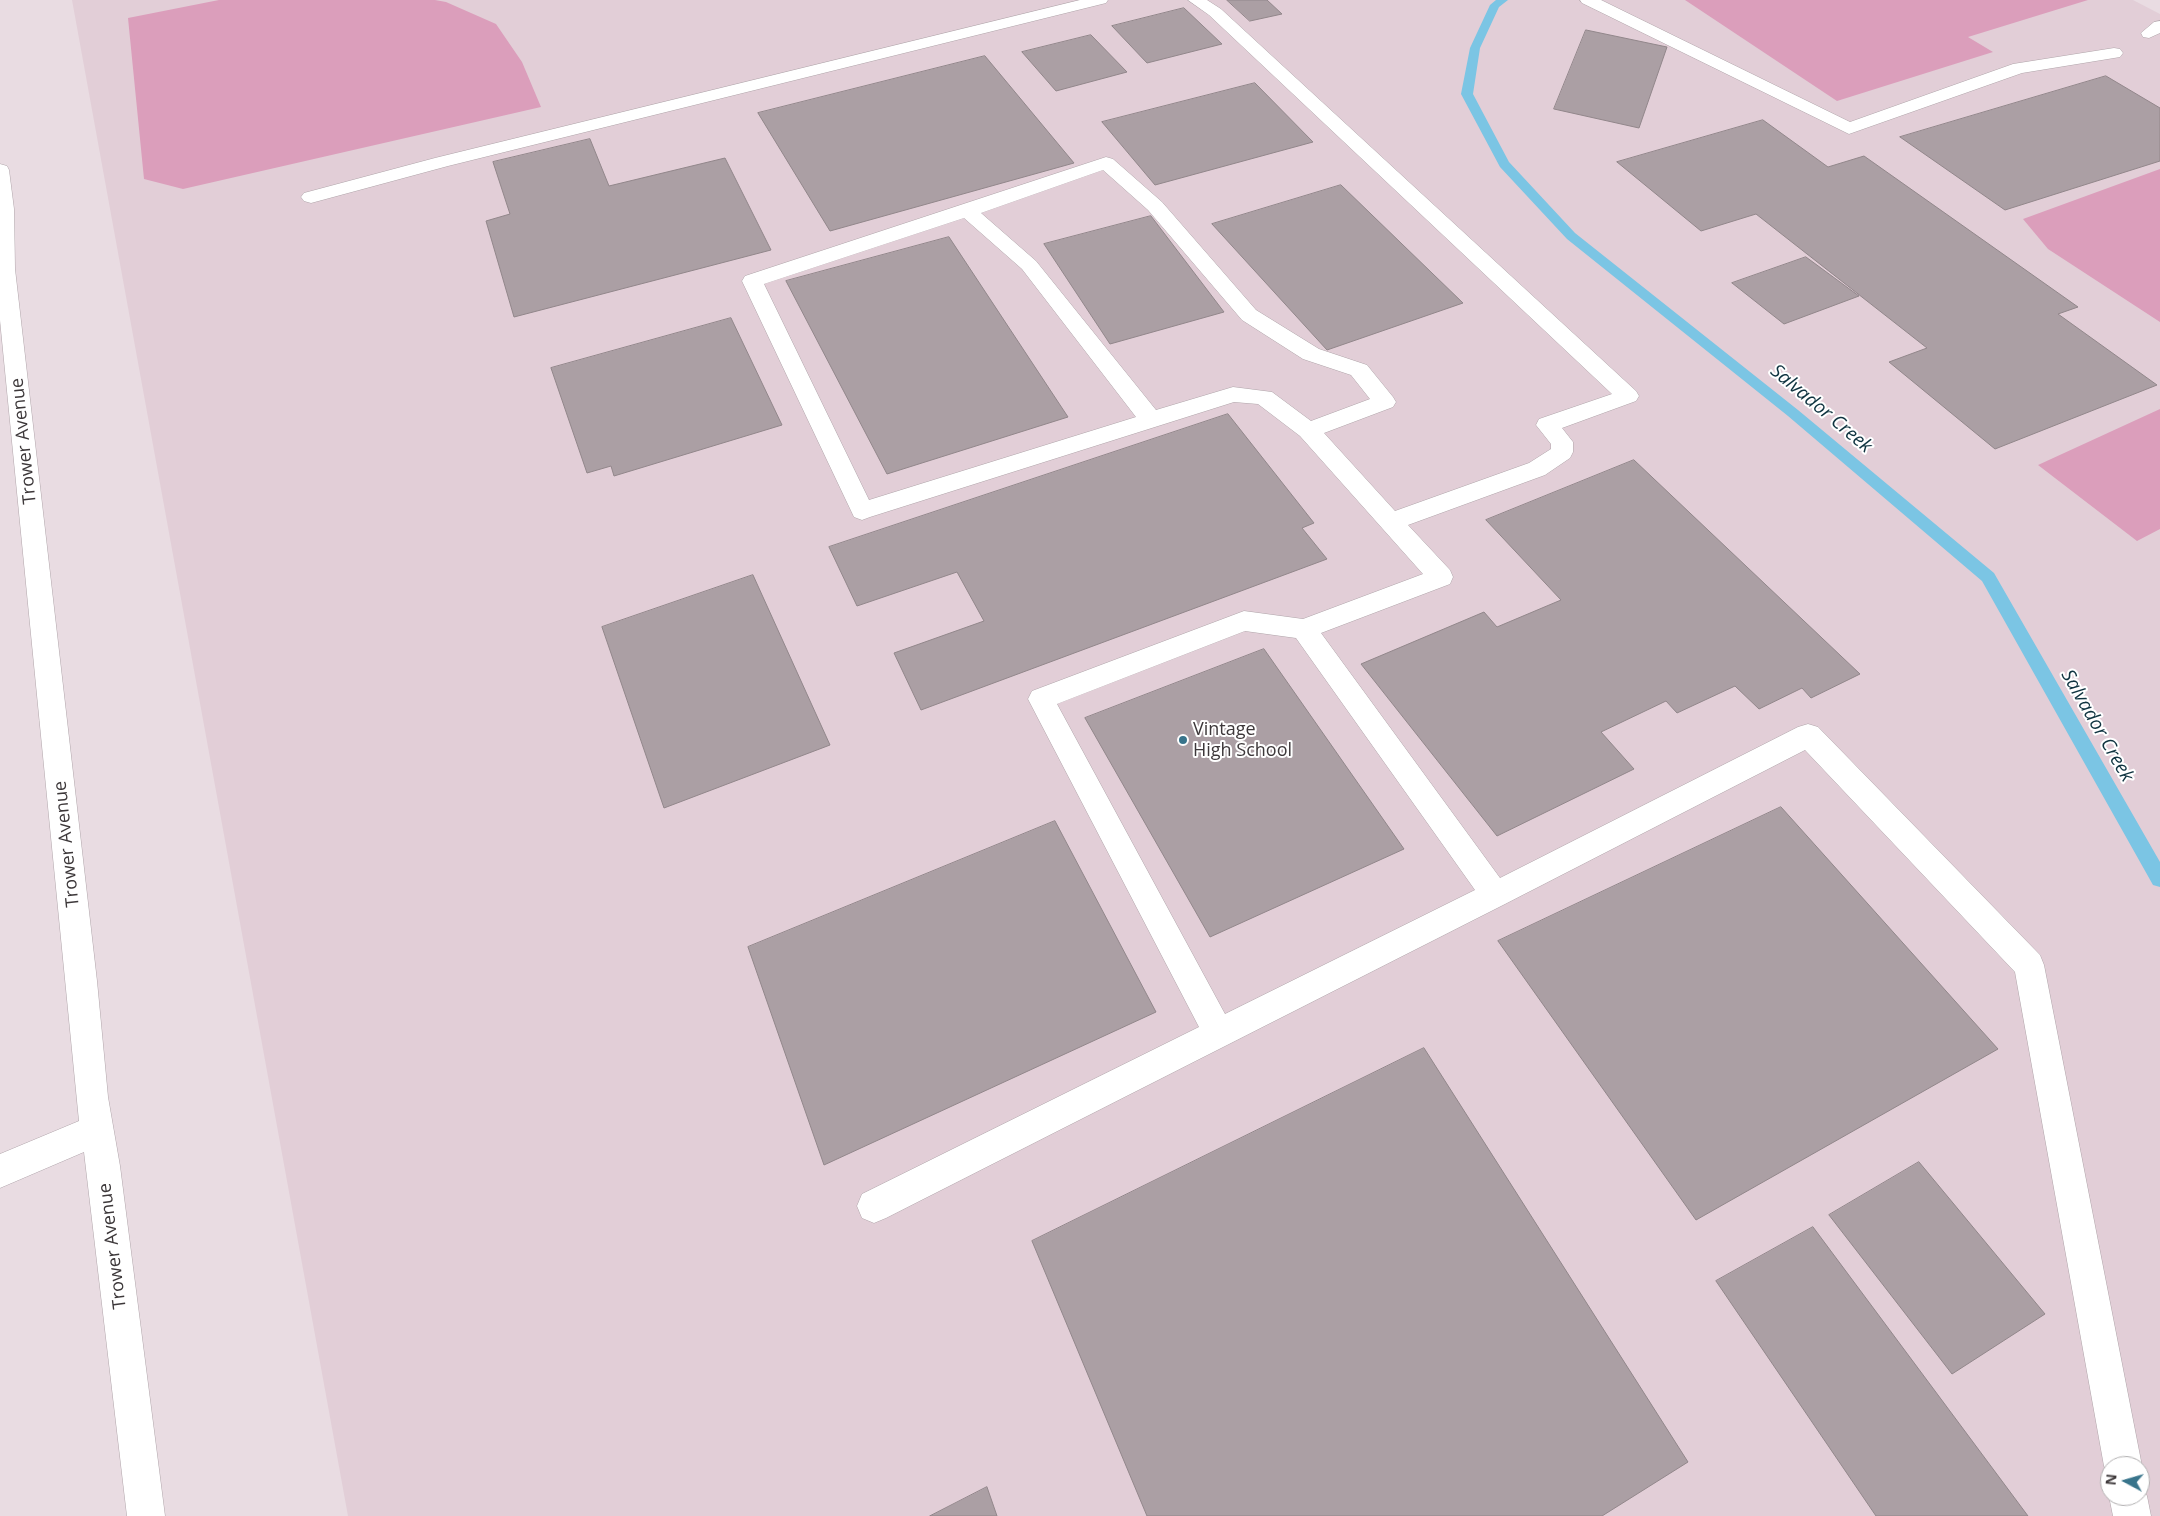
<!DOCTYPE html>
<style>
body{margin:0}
#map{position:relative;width:2160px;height:1516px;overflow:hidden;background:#e9dce2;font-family:"Open Sans",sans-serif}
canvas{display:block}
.north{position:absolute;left:2100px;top:1456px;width:50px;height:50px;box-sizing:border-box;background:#fff;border:1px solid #b1afb0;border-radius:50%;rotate:276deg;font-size:14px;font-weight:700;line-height:20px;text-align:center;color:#3d383a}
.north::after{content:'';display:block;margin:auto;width:18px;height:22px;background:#38748b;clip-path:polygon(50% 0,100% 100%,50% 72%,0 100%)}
</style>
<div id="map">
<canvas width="2160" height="1516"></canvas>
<div class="north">N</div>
</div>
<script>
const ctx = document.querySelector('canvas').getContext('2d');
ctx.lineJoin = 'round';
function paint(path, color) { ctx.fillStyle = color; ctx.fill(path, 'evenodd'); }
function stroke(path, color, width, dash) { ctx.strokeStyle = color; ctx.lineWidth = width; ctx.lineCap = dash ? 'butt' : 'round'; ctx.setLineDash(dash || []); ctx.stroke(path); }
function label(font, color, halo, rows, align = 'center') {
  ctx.font = font + ' "Open Sans",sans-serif'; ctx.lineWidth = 4; ctx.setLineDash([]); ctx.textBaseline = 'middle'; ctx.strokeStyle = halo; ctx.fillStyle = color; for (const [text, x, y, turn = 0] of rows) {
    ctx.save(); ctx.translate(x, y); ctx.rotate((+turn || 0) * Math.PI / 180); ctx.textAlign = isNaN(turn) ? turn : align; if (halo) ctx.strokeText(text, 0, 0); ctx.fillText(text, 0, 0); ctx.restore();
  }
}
paint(new Path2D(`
 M72,0H2133L2160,14V1516H348ZM2110,1466H2140V1496H2110Z`), '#e2ced7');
paint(new Path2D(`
 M219,0H435L446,2L496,24L522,62L541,107L183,189L144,179L128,18Z
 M1685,0H2088L1968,37L1993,52L1837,101Z
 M2160,169V322L2048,249L2023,219Z
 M2160,409V529L2137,541L2038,465Z`), '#db9ebb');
paint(new Path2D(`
 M1496,0H1508L1499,7L1480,48L1473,94L1509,162L1575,233L1798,410L1994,573L2160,862V887L2153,885L1982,581L1788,416L1567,239L1500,167L1461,94L1470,48L1490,5Z`), '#7bc5e4');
const building = new Path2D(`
 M1227,0H1267L1282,14L1250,21Z
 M1184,8L1222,44L1147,63L1112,26Z
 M1586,30L1667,47L1639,128L1554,109Z
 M1091,35L1127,72L1056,91L1022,52Z
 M985,56L1074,163L830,231L758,113Z
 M2106,76L2160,108V161L2005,210L1900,137Z
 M1255,83L1313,142L1155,185L1102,122Z
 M1763,120L1828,167L1864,156L2078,307L2058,314L2157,385L1995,449L1889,362L1927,348L1756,214L1701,231L1617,162Z
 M590,139L609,186L725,158L771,250L514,317L486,221L510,214L493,162Z
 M1341,185L1463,303L1327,350L1212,224Z
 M1151,216L1224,312L1110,344L1044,244Z
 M949,237L1068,417L887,474L786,281Z
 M1806,257L1859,296L1784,324L1732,283Z
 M731,318L782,425L614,476L611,466L587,473L551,368Z
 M1228,414L1314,523L1302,528L1327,559L921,710L894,653L984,621L957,572L857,606L829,547Z
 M1634,460L1860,674L1811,698L1802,688L1759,709L1735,686L1677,713L1666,701L1601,732L1634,769L1497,836L1361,664L1484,612L1497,627L1561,600L1486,520Z
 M753,575L830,745L664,808L602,627Z
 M1264,649L1404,849L1210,937L1085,718Z
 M1781,807L1998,1049L1696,1220L1498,941Z
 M1055,821L1156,1012L824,1165L748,947Z
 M1424,1048L1688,1462L1602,1516H1147L1032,1241Z
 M1919,1162L2045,1314L1952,1374L1829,1215Z
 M1813,1227L2028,1516H1876L1716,1281Z
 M987,1487L997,1516H930Z`);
paint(building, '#ab9fa4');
stroke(building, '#92878b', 1);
const minor = new Path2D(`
 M1080,0H1108L1106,3L448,166L311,203L304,201L301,197L304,193L435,158Z
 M1188,0H1207L1221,9L1636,391L1639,396L1636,401L1562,428L1573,442V452L1570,458L1545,475L1408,525L1450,570L1453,577L1450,584L1321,633L1500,878L1798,727L1808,724L1818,727L2040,955L2044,965L2142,1466L2140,1471V1466H2110V1480L2104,1466L2015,972L1805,750L1505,904L886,1218L874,1223L862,1218L857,1206L862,1194L1199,1027L1028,699L1032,691L1244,611L1303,619L1423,574L1300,436L1258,404L1234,402L870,517L862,520L854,517L742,281L745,276L1106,157L1113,159L1162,202L1256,310L1319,349L1367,365L1393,397L1396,402L1393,407L1324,433L1395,511L1529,463L1551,449V444L1536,425L1539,419L1612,394L1209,15ZM1103,170L1148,210L1242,320L1303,359L1351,375L1370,399L1311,421L1272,392L1233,387L1156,410L1036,261L981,213ZM964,218L1022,269L1136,417L869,500L764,284ZM1245,631L1296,638L1475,890L1225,1014L1057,704Z
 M1580,0H1601L1850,122L2013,64L2114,48L2120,49L2123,53L2120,57L2114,58L2022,73L1849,134L1582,3Z
 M2160,21V33L2149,38L2143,37L2141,33L2154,22Z
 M0,164L7,166L9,170L14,209L15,269L97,981L108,1097L120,1166L165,1516H127L84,1152L0,1188V1154L79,1121L0,320Z
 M2140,1482L2147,1496L2151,1516H2113L2109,1496L2110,1493V1496H2140Z`);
stroke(minor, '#b0a5aa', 1);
paint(minor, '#fff');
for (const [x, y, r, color] of [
 [1183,740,5,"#38748b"]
]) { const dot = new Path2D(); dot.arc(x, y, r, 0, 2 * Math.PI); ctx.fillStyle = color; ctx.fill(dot); stroke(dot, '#fff', 2); }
label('18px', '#3d383a', '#fff', [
 ["Trower Avenue",24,441,-96],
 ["Trower Avenue",67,844,-96],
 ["Trower Avenue",113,1246,-97]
]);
label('18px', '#3d383a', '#fff', [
 ["Vintage",1193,730],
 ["High School",1193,751]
], 'left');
label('italic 19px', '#0f3340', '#fff', [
 ["Salvador Creek",1821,409,40],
 ["Salvador Creek",2097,726,60]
]);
</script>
